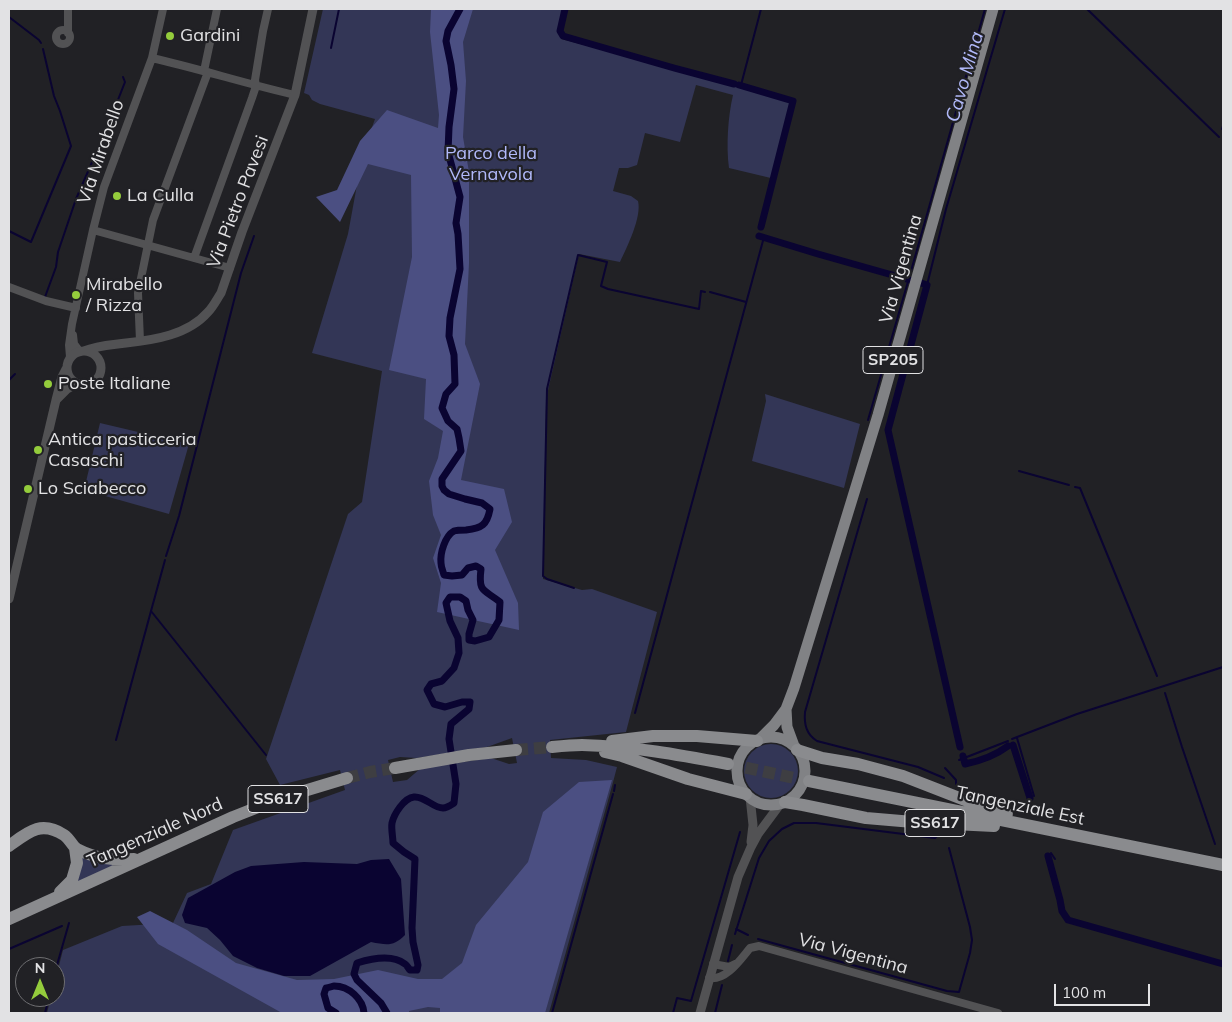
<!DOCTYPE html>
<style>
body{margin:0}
#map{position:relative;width:1232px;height:1022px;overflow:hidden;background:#212125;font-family:Mulish,sans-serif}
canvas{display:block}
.frame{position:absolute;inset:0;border:10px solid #e2e2e4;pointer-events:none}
.north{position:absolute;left:15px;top:957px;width:50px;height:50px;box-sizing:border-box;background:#212125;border:1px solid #6e6e71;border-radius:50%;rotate:0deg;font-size:14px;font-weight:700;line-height:20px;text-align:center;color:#e2e2e4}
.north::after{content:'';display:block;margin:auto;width:18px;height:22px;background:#94cc3c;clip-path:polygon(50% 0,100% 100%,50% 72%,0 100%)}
.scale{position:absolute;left:1054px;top:984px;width:96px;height:22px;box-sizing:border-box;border:2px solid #e2e2e4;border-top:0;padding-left:6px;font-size:15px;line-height:18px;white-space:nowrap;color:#e2e2e4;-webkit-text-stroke:4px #212125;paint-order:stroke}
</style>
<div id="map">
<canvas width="1232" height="1022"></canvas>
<div class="frame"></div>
<div class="north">N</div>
<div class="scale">100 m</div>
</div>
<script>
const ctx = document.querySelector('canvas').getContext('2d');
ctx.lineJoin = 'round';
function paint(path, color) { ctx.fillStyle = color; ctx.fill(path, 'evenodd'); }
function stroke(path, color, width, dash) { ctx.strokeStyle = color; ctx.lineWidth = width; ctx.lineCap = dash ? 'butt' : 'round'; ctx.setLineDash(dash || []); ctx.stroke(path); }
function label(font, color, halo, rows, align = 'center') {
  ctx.font = font + ' Mulish,sans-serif'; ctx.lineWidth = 4.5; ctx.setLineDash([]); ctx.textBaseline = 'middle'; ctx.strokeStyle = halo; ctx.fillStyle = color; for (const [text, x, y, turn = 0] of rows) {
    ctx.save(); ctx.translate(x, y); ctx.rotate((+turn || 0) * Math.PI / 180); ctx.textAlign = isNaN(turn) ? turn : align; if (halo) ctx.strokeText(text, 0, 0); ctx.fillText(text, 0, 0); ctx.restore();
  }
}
paint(new Path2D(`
 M323,9H568L561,39L796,100L775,179L729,168C726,146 728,116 733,95L696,85L680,142L645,133L637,165L628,168H619L613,191L631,196L638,201C642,217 627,247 620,262L579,254L546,399L543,579L582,590L592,589L657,612L626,732L550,740L551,758L586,760L617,767L612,786L549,1013H47L51,997H55V981L63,950L122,926L173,923L187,893L211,884L233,830L345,790L340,770L280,785L266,759L348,514L362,502L382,371L312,353L348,234L363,152L375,119L320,104L312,100L309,95L304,93ZM512,738L517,763L509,764L491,758L421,768L407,780L393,782L388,760L400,757L417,758L487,747Z
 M765,394L860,424L844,488L752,461L766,401Z
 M100,423L189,444L169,514L84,490Z
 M744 771a27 27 0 1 1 54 0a27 27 0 1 1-54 0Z
 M79,856L114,865L76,883Z`), '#333656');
paint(new Path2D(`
 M431,9H473L463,42L466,81L463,137L469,172V263L465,344L480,384L461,480L504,489L512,522L495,550L518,603L519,630L437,612L441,583L433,558L441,535L433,515L429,481L438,458L443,431L424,419L426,379L389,370L412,257L411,175L368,164L340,222L316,197L337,190L360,141L387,110L438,128L439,115L430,32Z
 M612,780L545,1013H440V1008L428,1007L409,1011V1013H282L158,944L137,917L150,911L187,930L236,963L297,980L334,979L378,970L418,979H442L462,963L476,925L528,862L543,812L579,782Z`), '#4b4f82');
paint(new Path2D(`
 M389,859L401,879L405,935C393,947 387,945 371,942L310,976H284L257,968L233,956L220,940L207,928L185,923L182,915L188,898L235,872L251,866L304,862L357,864L371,860Z`), '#0a0431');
stroke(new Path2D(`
 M1087,9L1219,137
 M9,17L39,40L41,43
 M331,48L339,9
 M741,85L761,9
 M1222,129L1223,126
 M1223,140V141
 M97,153L125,82L123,77
 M9,231L31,242L71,146L60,111L54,96L43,49
 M911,271L985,9
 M927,285L946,209L1005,9
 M710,292L746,302
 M45,297L56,267L58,252L76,199L93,160
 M9,380L15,374
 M868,420L909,278
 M1019,471L1069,485
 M1075,487L1080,488L1157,676
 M867,499L805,712C804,724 806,734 817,741L918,767L944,778
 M166,556L179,516L241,273L254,236
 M165,560L151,611L266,755
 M574,588L547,579L543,576L547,389L578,255L607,262L601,286L608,289L699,309L701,291L705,292
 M1165,693L1182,747L1215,844
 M635,713L764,237
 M1017,738L1034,796
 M1012,739L1077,714L1223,667
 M116,740L151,611
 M959,760L1008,741
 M945,768L956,780V784
 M614,791L615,785
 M1051,853L1055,859
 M736,929L748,935
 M735,934L759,858L769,841L782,829L794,823H816L935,838L938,835
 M758,939L947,991L959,992L970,953L972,940L970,927L949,848
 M9,949L62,926
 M728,961L732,945
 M55,972L69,923
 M45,1013L49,997
 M552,1013L613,794
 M673,1013L677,998L691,1001L740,832
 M715,1013L722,985`), '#0a0431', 2);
stroke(new Path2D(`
 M565,9L560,31L563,36L674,68L734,84
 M739,85L793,101L761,227
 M759,236L818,254L910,280
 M921,283L927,285L888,430L960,747
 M1013,745L1030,798
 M963,756L965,764C980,761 996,755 1008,746
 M1048,856L1060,900L1062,911L1068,920L1223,964
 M336,1013L328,1008L324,994L326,988C328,988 333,986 334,986C349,986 363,999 364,1013
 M387,1013L381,1003L357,980L354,974L357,963C370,959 392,954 405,964C406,964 409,969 410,970H417L418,965L413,942L412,928L415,859L404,852L393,843C393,837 391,829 392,823C394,814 404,798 414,797C425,796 433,808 443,808C447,808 451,805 454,803L456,784L449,739L451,724L469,709L470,702H462L445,707L434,704L427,690L431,684L442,681L454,668L459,653L458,638L450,621L446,603L450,597H460L466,601L468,610L473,620L469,634V640L475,641L489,637L499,620L500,602C484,589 478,593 481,569L476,566L468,568L462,575L452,576L444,575C443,571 441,567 441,563C440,553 445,536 454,531C457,530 462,530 466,530C482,528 487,525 490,509L482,503L465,499L449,494L444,490L442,486V479L461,451L459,438L457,429L448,421L442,408L446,394L455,384L454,355L449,336L450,318L460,269L458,234L456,223L460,197L448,152L449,127L454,89L451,65L446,41L448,31L460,9`), '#0a0431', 7);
stroke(new Path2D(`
 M516,750L552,747
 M728,764L809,781
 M347,778L370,772L395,768`), '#3e3e42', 12, [12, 6]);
stroke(new Path2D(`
 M56 37a7 7 0 1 1 14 0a7 7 0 1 1-14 0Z
 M68,33V9
 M152,58C200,69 247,84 295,95
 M204,71L217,9
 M93,230L230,268
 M194,258L252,98L256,86L255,80L263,31L268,9
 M9,287L46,301L76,308
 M73,335L74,344L80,352
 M140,341L138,293L153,220L208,72
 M70,357L69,345L72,324L93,230L104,187L152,58L163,9
 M713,964L729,967L735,964
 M709,978C726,981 740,960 750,948L759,946L998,1013`), '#525254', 8);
stroke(new Path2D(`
 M67 368a17 17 0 1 1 34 0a17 17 0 1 1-34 0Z
 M84,351C98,345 111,345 126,343C154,340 188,335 208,312C213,307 217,299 221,293L242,232L295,95L313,9
 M57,399L67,389L76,384
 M9,599L56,400L62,377L66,369
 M750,797L753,825L751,842
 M700,1013L738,877L751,847L758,834L781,803`), '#525254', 9);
stroke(new Path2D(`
 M786,709L787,727L794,746
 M737 771a34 34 0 1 1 68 0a34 34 0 1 1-68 0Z
 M760,739L774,725L786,709L794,688L878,415L993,9`), '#818285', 11);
stroke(new Path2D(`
 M612,741L653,736H697L757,741
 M552,747C562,746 572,745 582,745C632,746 680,755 728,764
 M797,750L822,758L858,764L903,776L975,804L1007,814
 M605,752L622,756L688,779L746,794
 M395,768L469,755L516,750
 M809,781L1223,865
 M785,802L803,805L866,818L913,822L994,826
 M9,846C28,832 41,820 64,835C70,839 72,846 77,849C96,859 113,860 134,859
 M60,892L72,880L77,863L75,848
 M9,919L233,817L281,798L347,778`), '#8a8b8e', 12);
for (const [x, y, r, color] of [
 [170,36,5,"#94cc3c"],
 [117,196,5,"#94cc3c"],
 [76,295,5,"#94cc3c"],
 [48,384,5,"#94cc3c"],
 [38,450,5,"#94cc3c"],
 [28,489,5,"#94cc3c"]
]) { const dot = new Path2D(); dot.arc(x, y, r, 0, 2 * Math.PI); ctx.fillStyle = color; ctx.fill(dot); stroke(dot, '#212125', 2); }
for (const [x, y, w] of [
 [893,360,60],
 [278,799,60],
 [935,823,60]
]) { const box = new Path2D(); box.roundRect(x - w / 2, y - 13.5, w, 27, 4); ctx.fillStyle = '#212125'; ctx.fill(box); stroke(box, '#e2e2e4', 1); }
label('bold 16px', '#e2e2e4', null, [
 ["SP205",893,360],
 ["SS617",278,799],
 ["SS617",935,823]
]);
label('18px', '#e2e2e4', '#212125', [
 ["Gardini",180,36],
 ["La Culla",127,196],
 ["Mirabello",86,285],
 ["/ Rizza",86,306],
 ["Poste Italiane",58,384],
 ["Antica pasticceria",48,440],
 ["Casaschi",48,461],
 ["Lo Sciabecco",38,489]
], 'left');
label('18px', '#e2e2e4', '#212125', [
 ["Via Mirabello",101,152,-71],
 ["Via Pietro Pavesi",238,202,-69],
 ["Via Vigentina",901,269,-74],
 ["Tangenziale Est",1020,806,12],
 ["Tangenziale Nord",155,833,-24],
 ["Via Vigentina",853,954,15]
]);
label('18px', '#b1b9fa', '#212125', [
 ["Parco della",491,154],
 ["Vernavola",491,175]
]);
label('italic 19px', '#b2bafa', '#212125', [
 ["Cavo Mina",965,77,-74]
]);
</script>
